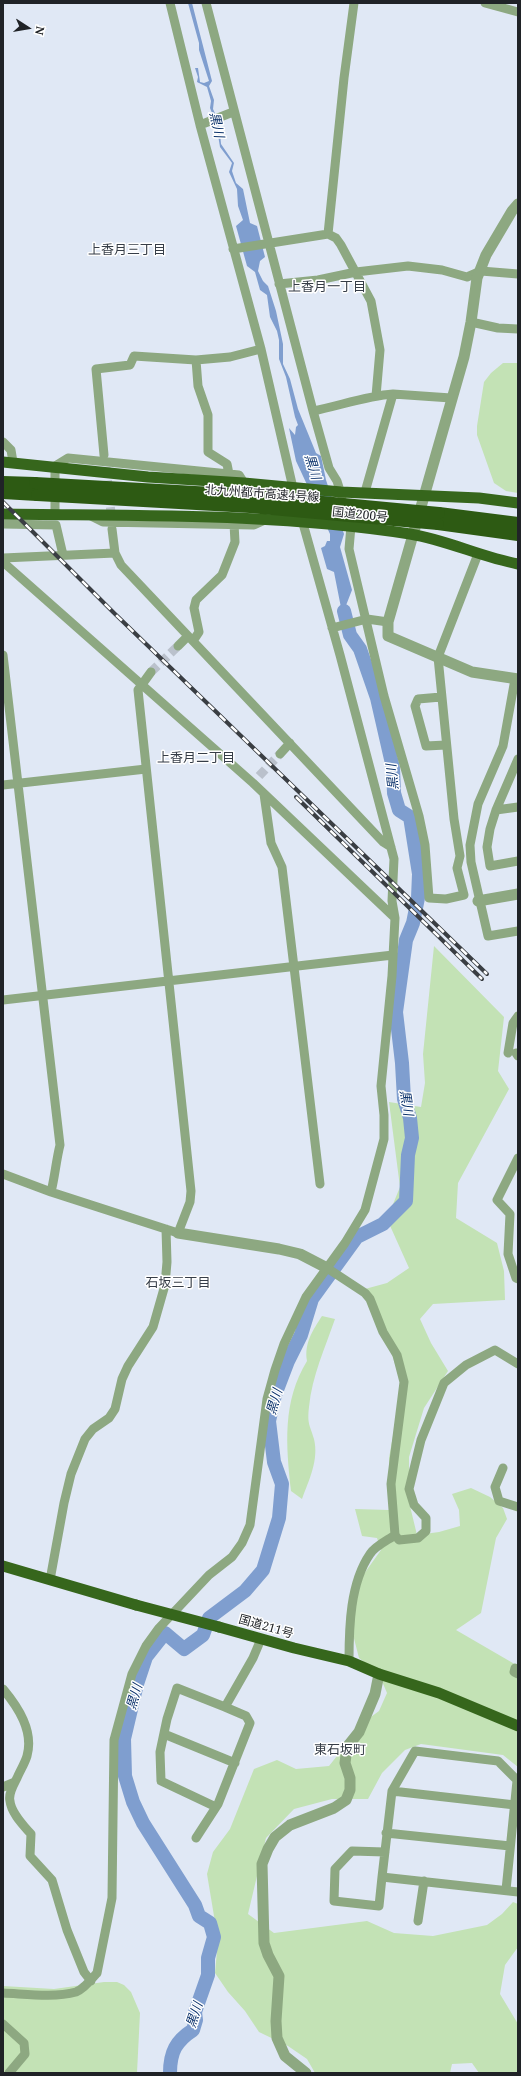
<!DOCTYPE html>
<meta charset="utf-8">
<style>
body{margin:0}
#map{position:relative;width:521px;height:2076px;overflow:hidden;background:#e0e8f5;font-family:"Noto Serif",serif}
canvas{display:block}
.frame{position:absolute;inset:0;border:4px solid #202327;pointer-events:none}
.north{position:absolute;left:8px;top:8px;width:40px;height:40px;-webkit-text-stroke:3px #fff;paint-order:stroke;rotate:102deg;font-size:11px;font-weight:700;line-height:16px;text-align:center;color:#202327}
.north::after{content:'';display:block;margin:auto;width:14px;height:18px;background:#202327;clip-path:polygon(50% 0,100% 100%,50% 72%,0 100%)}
</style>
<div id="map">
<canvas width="521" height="2076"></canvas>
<div class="frame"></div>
<div class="north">N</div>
</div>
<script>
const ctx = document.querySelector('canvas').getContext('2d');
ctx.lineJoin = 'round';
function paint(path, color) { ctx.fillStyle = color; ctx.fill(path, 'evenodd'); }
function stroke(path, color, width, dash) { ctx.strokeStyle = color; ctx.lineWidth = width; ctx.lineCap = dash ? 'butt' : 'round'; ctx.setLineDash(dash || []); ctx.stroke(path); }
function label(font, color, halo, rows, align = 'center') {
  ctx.font = font + ' "Noto Serif","Noto Sans JP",serif'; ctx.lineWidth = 3; ctx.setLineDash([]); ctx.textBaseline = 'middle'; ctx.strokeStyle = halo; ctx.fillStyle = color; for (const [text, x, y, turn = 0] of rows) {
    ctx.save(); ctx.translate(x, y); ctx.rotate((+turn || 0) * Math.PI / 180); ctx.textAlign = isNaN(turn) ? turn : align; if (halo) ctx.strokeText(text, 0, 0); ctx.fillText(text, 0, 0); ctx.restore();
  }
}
paint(new Path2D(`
 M503,363H518V493L506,491L494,483L477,435V426L484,382L491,373Z
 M434,946L504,1017L498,1071L509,1089L458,1183L456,1218L497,1243L504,1271L505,1300L433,1304L420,1319L431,1343L448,1371L424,1408L409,1457V1502L417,1535L439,1532L460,1526L459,1510L452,1494L471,1488L490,1497L503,1508L507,1519L496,1538L481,1613L456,1630L518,1666V1767L503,1755L421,1744L405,1750L382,1773L368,1799H332L294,1809L266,1838L248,1914L274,1933L367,1921L394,1933L433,1936L487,1925L502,1914L513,1902L518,1904V1947L505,1965L500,1994L518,2024V2073H479L472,2063L452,2064L450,2073H315L307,2059L288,2046L259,2032L245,2011L228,1992L215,1973L218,1940L207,1874L213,1852L230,1829L254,1769L277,1760L296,1769L329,1766L364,1722L379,1711L387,1693L379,1674L359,1658L348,1615L356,1585L381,1550L377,1538L362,1536L355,1509L389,1510V1458L402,1385L372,1295L365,1289L387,1283L409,1268L387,1219L400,1187L389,1102L421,1107L425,1083L423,1054Z
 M322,1316L335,1319C325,1348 312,1376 309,1407C307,1424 310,1425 314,1439C319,1460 309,1480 302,1499L291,1491C286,1445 282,1402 307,1361C304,1343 313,1330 322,1316Z
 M104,1982H117L124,1985L131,1992L140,2013L137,2073H3V1986L54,1989Z`), '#c3e2b5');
paint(new Path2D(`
 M188,3H192L212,81L209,86L214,100L213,109L219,122L221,144L234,163L232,171L236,183L243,189L250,223L257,226L265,257L260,261L258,271L263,281L268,286L276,311L283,344V364L290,379L298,409L316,453L321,456L326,480L344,534L340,547L352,590L345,608L348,622L344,623L334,572L327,569L321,548L325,546L327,541H330V534L296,461L289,428L295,435L296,427L298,425L295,417L286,377L279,359V340L277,331L270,317L267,295L260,290L255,272L247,266L236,226L243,220L238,206L237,189L229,172L232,163L220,147L216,123L210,108L211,101L207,87L197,82L198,77L195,68H198L200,82L204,83L209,81L199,50V43Z`), '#7f9ecf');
stroke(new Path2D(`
 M170,2073C170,2052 176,2041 193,2030L196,2020L195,2012L208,1975V1958L214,1937L210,1923L199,1916L195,1905L143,1823L133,1802L125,1776L124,1739L137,1684L146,1657L165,1633L184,1649L203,1635L209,1618L245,1591L263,1570L279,1518L282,1484L274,1462L269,1421L275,1395L288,1361L301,1335L312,1299L357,1237L383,1224L406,1201L408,1155L412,1138L410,1118L404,1099L402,1063L396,1012L406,940L413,923L418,898L419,874L410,817L399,810L394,793L393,768L377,698L360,649L350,635L344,611`), '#7f9ecf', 14);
stroke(new Path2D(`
 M106,467L112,522
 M151,672L178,646
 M259,776L280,754`), '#bac1cc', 9, [9, 4.5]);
stroke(new Path2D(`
 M206,3L313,411L329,468L337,481L342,497
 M485,3L518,12
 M200,125L233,112
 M328,234L336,238L341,245L371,301L380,350L376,396
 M233,249L328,234L344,78L354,3
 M279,284L318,280L356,272L408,266L442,270L467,277L481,271L518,274
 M471,322L498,328L518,329
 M196,360L198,386L208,415V452L227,464L229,474
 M313,411C339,406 366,396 393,394
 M3,442L11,450L13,462
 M104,455L96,369L130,365L134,356L196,360L230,357L261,349
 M365,492L393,394L451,398
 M55,515V466L68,458L239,475L244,483
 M89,515L103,522L254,525L265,520
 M349,520L351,526L349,549L384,696L419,816L425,845L429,898L446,899L464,895L457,868L460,856L454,819L438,657L478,554
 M3,524L56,525L63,555
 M112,529L115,553L121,565L383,842L391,847
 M3,558L115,553
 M3,562L253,783L395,918
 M332,628L367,619L388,622
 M193,641L199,632L194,608L196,600L222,575L235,542L234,524
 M178,646L188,636
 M3,655L60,1145C56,1161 55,1176 51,1192
 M515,679L503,746L478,804L470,845L471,862L488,936L518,931
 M441,697L418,699L415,706L426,746L446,745
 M280,754L290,743
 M518,759L496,810L490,829L487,847L490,866L518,861
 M3,785L146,769
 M264,794L271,843L282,867L320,1184
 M496,810L518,807
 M3,1000L393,955
 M508,1053L513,1023L518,1016
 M516,1053L518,1056
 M518,1158L497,1200L510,1214L508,1254L516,1278L518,1279
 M3,1174L51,1192L178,1233L190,1202L191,1191L138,690L151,672
 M327,1268L365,1293L370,1299L383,1332L397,1355L404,1382L391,1484L395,1535L399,1540L418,1538L426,1531V1518L414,1505L409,1489L421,1440L444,1383L466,1365L495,1350L518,1364
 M503,1468L495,1487L499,1501L518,1507
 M50,1580L64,1503L71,1474L85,1439L93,1429L109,1418L115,1409L122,1379L128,1366L153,1327L165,1285L167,1262L166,1229
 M349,1661C349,1627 350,1583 370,1554C375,1546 388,1540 395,1535
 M515,1668L514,1672L518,1674
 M3,1689C18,1707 34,1731 27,1756C25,1763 20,1771 17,1778C14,1784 8,1794 10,1801C11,1813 24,1826 31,1834L30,1856L52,1880L67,1930L84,1972L91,1981
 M164,1734L235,1763
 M518,1781L498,1761L415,1751L392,1791L382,1877L518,1892
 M3,1787L15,1782
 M392,1791L515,1805
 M216,1807L161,1781L160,1752L167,1719L177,1688L225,1707
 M386,1833L510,1846
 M196,1838L218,1804L250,1723L246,1716L225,1707L253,1658L261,1639
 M382,1877L379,1906L334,1901L335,1869L352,1851L385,1852
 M506,1890L517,1781
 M418,1921L424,1881
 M3,1993C26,1994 54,1998 76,1992C84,1989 92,1979 97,1973L112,1898L114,1740L132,1674L146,1646L159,1628L209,1575L232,1557L242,1543L250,1525L267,1399L275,1370L284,1344L306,1297L345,1243L365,1210L384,1139V1115L381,1086L392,976L395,918L392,901L394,859L340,655L293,488L261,349L200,125L170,3
 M3,2024L24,2043L25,2054L9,2073`), '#8da881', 9);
stroke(new Path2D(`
 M518,204L512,211L486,255L477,278L471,322L464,357L388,622V636L472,672L518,679
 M478,901L518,894
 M178,1233L279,1249L300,1254L327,1268
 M306,2073L285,2056L277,2038L276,2021L279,1976L268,1955L264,1943L262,1864L268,1849L275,1837L290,1825L334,1808L346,1800L350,1790V1778L345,1763L347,1747L359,1732L375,1694L379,1674`), '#8da881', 11);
stroke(new Path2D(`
 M3,462L148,477L244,483L341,492L479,498L518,503
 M3,514C139,516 276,513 410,534C447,540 481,557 518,564
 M3,1566L136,1605
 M219,1627L294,1648L349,1661L379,1674L439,1693L518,1726`), '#36661c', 11);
stroke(new Path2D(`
 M3,482L35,483
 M3,493L37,495
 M439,513L518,523
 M438,524L518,535`), '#2d5a13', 12);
const rail = new Path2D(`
 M3,502L113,612L487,974
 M296,797L482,979`);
stroke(rail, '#3a3e43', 4);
stroke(rail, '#fff', 2.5, [8]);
stroke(new Path2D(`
 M136,1605L219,1627`), '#36661c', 11);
stroke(new Path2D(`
 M35,483L248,495L439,513
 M37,495L250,507L438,524`), '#2d5a13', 12);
label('12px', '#202327', '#fff', [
 ["北九州都市高速4号線",262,494,4],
 ["国道200号",360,515,6],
 ["国道211号",266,1627,16]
]);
label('italic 13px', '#09306a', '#fff', [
 ["黒川",216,125,78],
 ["黒川",312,467,73],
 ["黒川",393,777,-96],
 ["黒川",406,1103,81],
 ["黒川",275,1402,-74],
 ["黒川",135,1697,-74],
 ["黒川",195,2015,-72]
]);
label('13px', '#363d47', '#fff', [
 ["上香月三丁目",127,250],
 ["上香月一丁目",327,287],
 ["上香月二丁目",196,758],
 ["石坂三丁目",178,1283],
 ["東石坂町",340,1750]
]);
</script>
